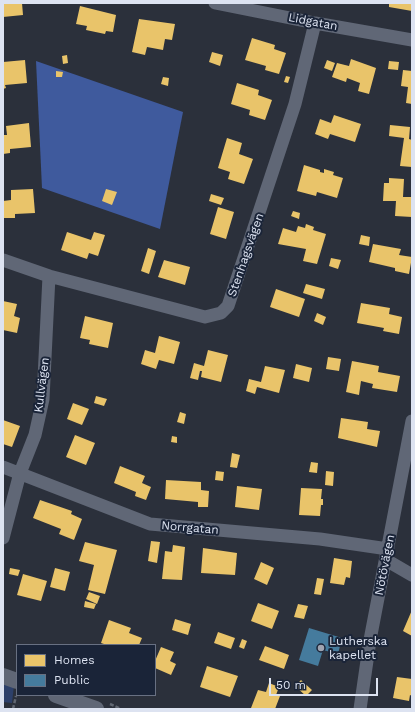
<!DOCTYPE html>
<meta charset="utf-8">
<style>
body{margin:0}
#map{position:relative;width:415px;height:712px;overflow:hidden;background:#2b303b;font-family:"Work Sans",sans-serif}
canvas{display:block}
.frame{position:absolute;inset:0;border:4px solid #dde3f1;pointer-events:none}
.legend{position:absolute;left:16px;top:644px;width:140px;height:52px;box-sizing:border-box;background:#1a2438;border:1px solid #687082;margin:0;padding:5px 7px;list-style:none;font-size:12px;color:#dde3f1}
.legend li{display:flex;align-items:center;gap:8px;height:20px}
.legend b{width:20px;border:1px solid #687082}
.scale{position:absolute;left:269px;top:678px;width:109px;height:18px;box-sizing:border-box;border:2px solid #dde3f1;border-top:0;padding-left:5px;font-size:12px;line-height:14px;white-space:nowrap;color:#dde3f1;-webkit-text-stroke:3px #1a2438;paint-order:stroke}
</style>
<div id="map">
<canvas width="415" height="712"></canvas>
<div class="frame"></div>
<ul class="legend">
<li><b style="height:11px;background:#e9c46a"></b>Homes</li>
<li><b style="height:11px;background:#457b9d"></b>Public</li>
</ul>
<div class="scale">50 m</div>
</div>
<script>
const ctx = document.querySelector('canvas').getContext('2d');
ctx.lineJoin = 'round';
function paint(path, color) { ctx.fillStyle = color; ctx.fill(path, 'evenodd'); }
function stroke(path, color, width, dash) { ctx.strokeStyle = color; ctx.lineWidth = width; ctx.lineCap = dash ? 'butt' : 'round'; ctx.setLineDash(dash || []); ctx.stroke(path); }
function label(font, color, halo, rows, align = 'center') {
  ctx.font = font + ' "Work Sans",sans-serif'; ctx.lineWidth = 4; ctx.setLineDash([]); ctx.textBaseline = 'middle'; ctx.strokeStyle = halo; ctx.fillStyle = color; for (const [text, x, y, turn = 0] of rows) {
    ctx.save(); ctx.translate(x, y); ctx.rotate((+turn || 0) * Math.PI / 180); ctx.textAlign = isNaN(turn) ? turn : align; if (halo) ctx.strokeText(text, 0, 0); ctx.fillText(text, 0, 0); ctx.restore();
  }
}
paint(new Path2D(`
 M3,681L14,685L12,703L3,702Z`), '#2d406a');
paint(new Path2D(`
 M36,61L183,112L160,229L42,188Z`), '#3f5a9d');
paint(new Path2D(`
 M3,3H22L23,15L3,17Z
 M389,3H412V11L389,7Z
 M80,6L116,15L113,32L106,31L105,34L86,30L87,26L76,24Z
 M139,19L175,24L172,40L165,39L163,50L147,47L145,55L132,52Z
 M252,38L275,45L274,49L286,53L279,74L265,70L266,66L245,60Z
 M212,52L223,55L220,66L209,62Z
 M67,55L68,63L63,64L62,56Z
 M351,59L376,68L369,94L358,91L360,83L347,78L346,82L332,77L337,63L349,66Z
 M25,60L27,83L5,85L6,88L3,89V62Z
 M327,60L335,63L332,71L324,68Z
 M389,61L399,62L398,70L388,69Z
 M403,70L412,71V104L406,103L408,87L401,86Z
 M56,71L63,72L62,77H56Z
 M286,76L290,77L288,83L284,82Z
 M163,77L169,78L168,86L161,84Z
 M237,83L259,90L258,95L272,100L265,120L249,115L250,110L231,104Z
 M334,115L361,124L355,142L330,134L328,139L315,134L320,119L331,123Z
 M29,123L31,147L10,149V153L3,154V135H7L6,126Z
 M390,125L410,127L409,139L412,140V167L400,166L404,138L389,136Z
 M227,138L242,143L239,154L253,159L244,184L228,179L230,172L218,168Z
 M304,165L320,170V172L324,173V169L334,172L333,175L343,178L337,198L317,192L316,196L297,191Z
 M389,178L404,179L403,197H412V217L395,216L396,201H383L384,183H389Z
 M33,189L35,213L15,214V218H3V201L11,200V190Z
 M106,189L117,192L112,205L102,201Z
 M211,194L224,198L221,205L209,201Z
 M218,207L234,212L226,239L210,234Z
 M293,211L300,213L299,219L291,216Z
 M306,224L314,227L313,230L326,234L317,264L303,261L306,249L278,244L283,228L296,232L298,226L305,228Z
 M67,232L91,240L94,232L105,235L98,256L89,253L87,259L61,250Z
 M361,235L370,237L369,246L359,244Z
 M373,244L401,249L399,255L412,257L409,274L395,271V268L369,262Z
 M148,248L156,251L149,274L141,271Z
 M331,258L341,260L338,269L329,266Z
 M164,260L190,267L185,285L158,277Z
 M306,284L325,289L322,299L303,293Z
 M276,289L305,299L299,317L270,307Z
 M3,301L17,304L14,316L20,318L17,333L3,330Z
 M361,303L390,308L389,314L402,317L399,334L383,331L384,328L357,323Z
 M317,313L326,317L323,325L314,321Z
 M85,316L113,323L108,348L89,344L90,340L80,338Z
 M159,336L180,342L174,364L159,360L156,369L141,364L145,350L155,353Z
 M208,350L228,355L221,382L201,377L202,371H200L198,380L190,378L194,363L204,366Z
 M328,357L341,359L339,371L326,369Z
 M352,361L379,366L378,372L400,376L397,392L372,388L373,384L361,381L359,395L346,392Z
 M296,364L312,368L309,382L293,378Z
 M265,366L285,370L279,393L257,387L255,394L246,391L249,379L261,382Z
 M96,396L107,399L104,406L94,403Z
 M73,403L89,409L82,425L67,419Z
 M180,412L186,414L184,424L177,422Z
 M341,418L368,422L367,429L380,431L377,447L338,438Z
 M3,420L20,426L12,447L3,444Z
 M75,435L95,443L86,465L66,457Z
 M172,436L177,437V443L171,442Z
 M232,453L240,455L237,468L230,467Z
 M311,462L318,463L317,473L309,472Z
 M120,466L145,476L142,483L151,487L146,500L135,496L136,492L114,483Z
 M216,471L224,472L223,481L215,480Z
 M326,471L334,472L333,486L325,485Z
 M166,480L201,482V490L209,491L208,507H198V502L165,499Z
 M237,486L262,489L259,510L235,507Z
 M301,488L322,489L321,499H323V505H321L320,516L299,515Z
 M40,500L72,511L71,514L82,519L74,540L59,534L61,529L33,518Z
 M151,541L160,542L157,563L148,561Z
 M85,542L117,550L105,594L88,590L94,565L79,561Z
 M173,545L185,547L182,580L162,579L165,551L172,552Z
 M203,548L237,553L235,575L201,573Z
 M334,558L352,561L350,578L346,577L344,585L330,583Z
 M261,562L274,568L267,585L254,579Z
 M10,568L20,570L18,576L9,574Z
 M55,568L70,572L65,591L50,587Z
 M23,574L47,581L41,601L17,595Z
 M317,578L324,579L321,595L314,594Z
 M89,592L100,596L97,604L86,599Z
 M85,601L96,604L94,609L84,607Z
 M258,603L279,611L272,629L251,621Z
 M298,604L308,606L304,619L294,617Z
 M412,610V636L403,631Z
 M175,619L191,624L188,635L172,630Z
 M109,620L131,628L129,633L142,638L139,645H107L101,643Z
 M218,632L235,638L231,649L214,643Z
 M242,639L247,641L244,649L239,647Z
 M265,646L289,655L284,669L259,660Z
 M161,647L174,652L170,661L176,664L171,675L155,668V661Z
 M207,666L238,676L230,697L200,687Z
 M397,677L412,679V696L410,695L409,701L393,698Z
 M301,680L312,690L306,696L295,686Z
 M269,683L279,687L276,695L280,696L275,709L251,708L258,690L266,692Z`), '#e9c46a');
paint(new Path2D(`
 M309,628L342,638L338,654L323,650L318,666L299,660Z`), '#457b9d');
stroke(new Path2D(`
 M110,704L121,709
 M13,709L16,696`), '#616772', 2.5, [4, 2]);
stroke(new Path2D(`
 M215,3L315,23L412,40
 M3,260L49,276L43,399L35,435L20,473L3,538
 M49,276L205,317L221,313L228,306L295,104L315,23
 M3,467L150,524L320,539L388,549
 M386,560L412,575
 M360,709L370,640L412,421`), '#606776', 13);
stroke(new Path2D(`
 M3,676L17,681
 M56,695L96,709`), '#606776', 16);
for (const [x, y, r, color] of [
 [321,648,4,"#9fa4b1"]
]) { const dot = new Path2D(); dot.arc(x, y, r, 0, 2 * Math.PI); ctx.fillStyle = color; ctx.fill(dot); stroke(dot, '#1a2438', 1.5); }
label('12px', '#dde3f1', '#1a2438', [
 ["Lidgatan",313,22,11],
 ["Stenhagsvägen",246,255,-71],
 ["Kullvägen",42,385,-83],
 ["Norrgatan",190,528,5],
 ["Nötövägen",385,565,-79]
]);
label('12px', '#dde3f1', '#1a2438', [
 ["Lutherska",329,641],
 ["kapellet",329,655]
], 'left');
</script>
